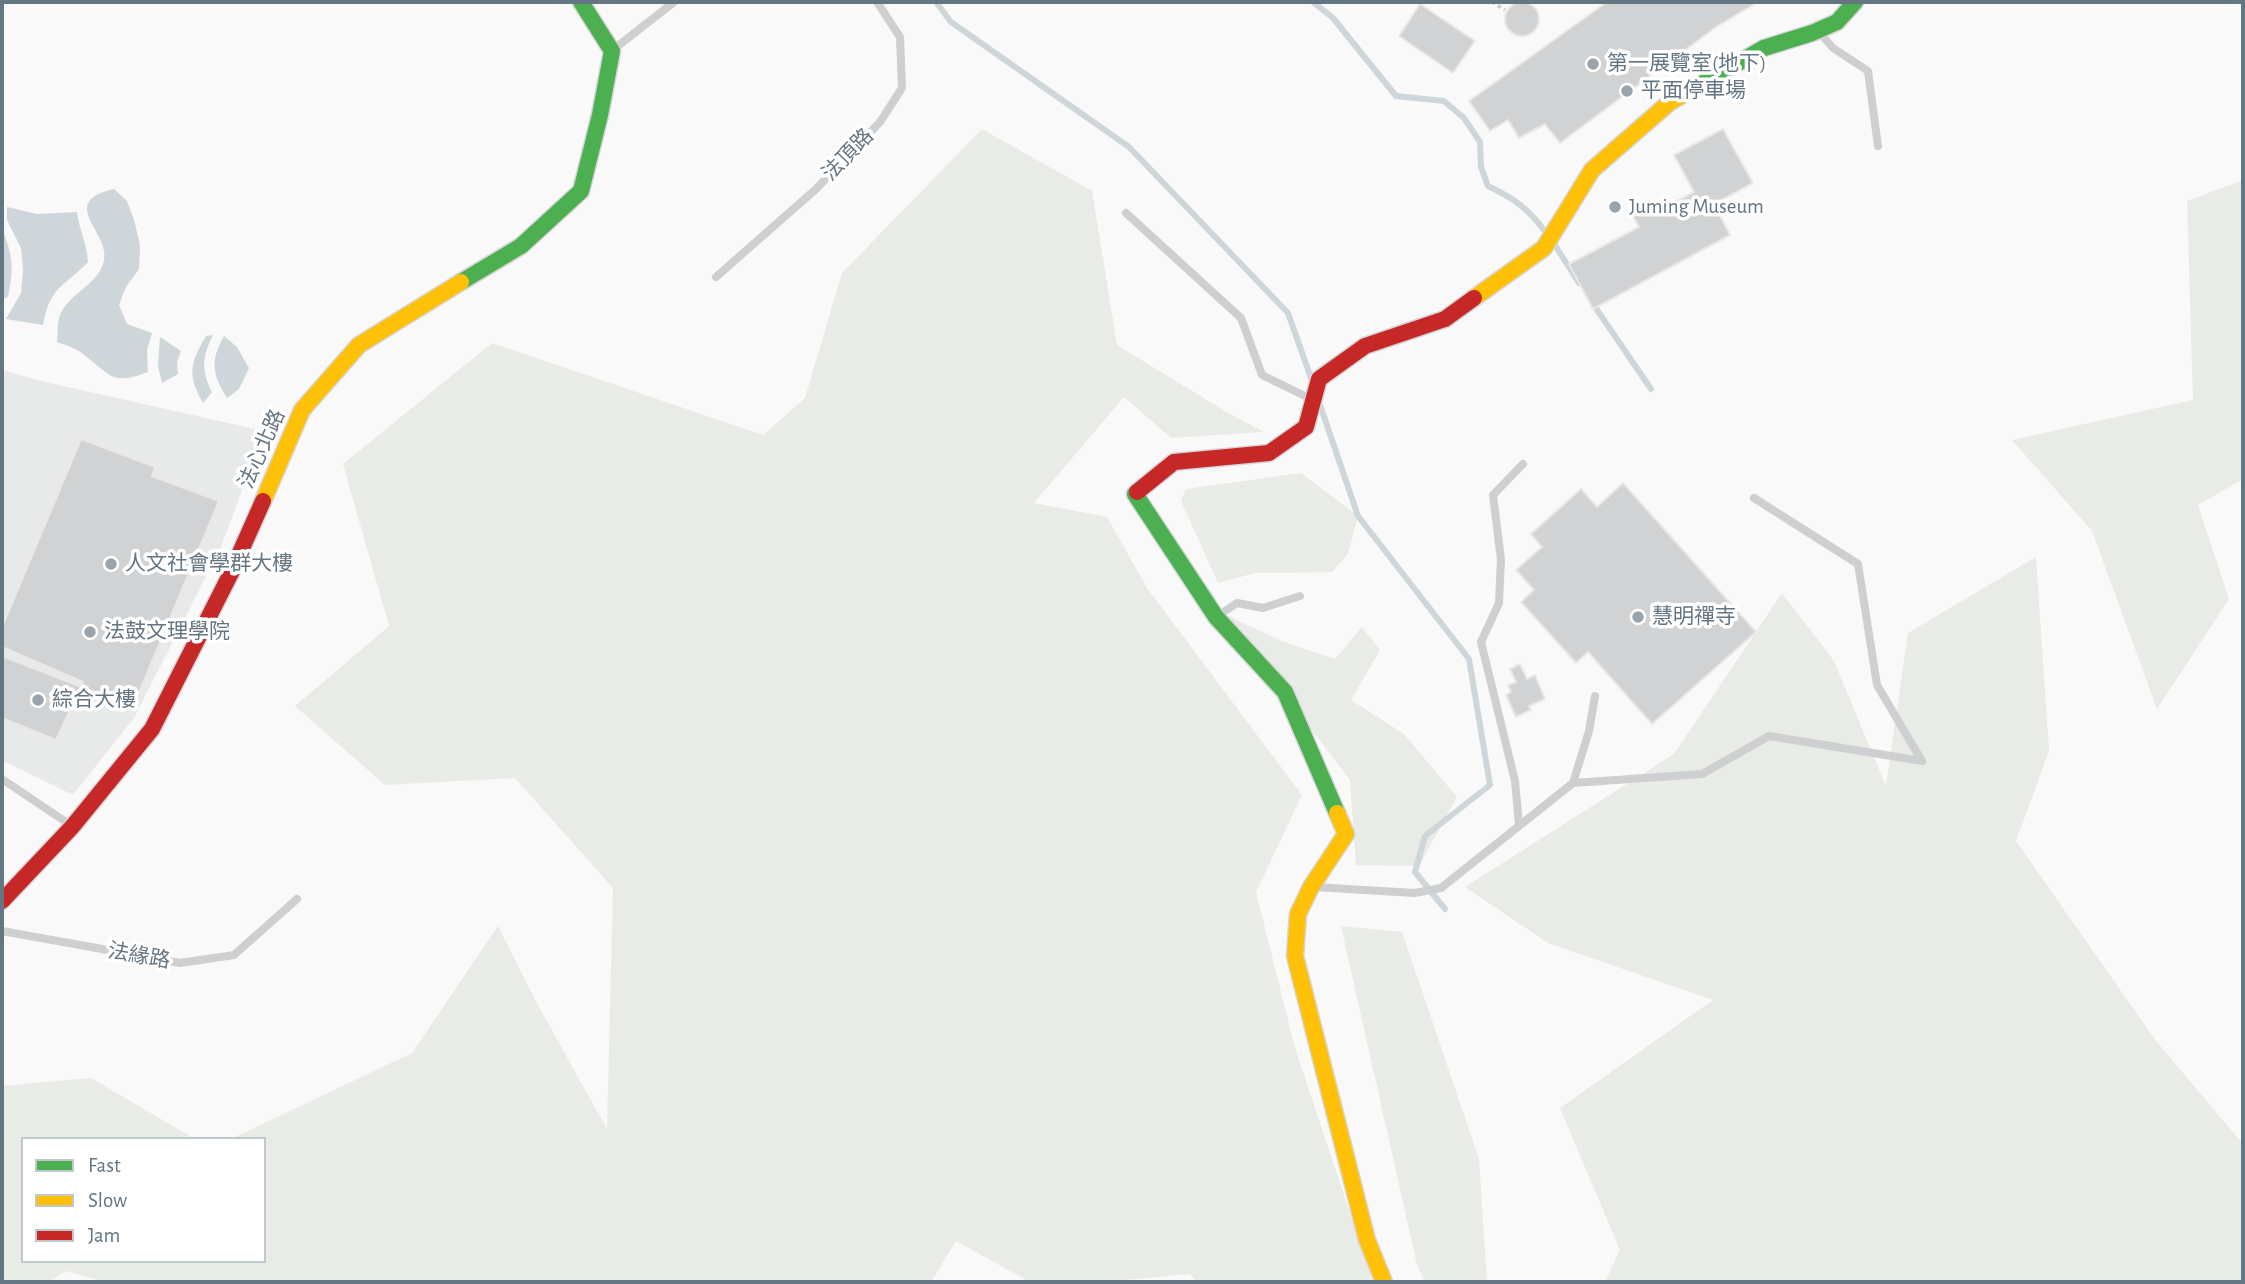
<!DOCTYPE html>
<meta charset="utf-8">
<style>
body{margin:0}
#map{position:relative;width:2245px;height:1284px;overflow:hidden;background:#f9f9f9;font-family:"Alegreya Sans",sans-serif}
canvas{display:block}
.frame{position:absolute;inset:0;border:4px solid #657683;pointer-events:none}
.legend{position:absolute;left:21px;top:1137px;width:245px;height:126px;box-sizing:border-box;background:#fff;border:2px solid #c1c8cd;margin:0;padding:9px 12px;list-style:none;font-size:21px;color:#657683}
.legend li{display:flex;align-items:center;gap:14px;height:35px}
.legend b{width:35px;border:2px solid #c1c8cd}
</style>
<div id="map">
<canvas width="2245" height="1284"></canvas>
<div class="frame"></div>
<ul class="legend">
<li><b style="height:9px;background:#4caf50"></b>Fast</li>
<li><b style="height:9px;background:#ffc107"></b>Slow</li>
<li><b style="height:9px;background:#c62828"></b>Jam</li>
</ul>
</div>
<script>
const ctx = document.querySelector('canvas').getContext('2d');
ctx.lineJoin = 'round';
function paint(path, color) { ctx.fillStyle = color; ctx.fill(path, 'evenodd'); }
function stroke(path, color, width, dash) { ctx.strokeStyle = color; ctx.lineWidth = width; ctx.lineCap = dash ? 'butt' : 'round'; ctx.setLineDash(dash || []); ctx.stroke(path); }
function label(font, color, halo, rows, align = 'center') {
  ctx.font = font + ' "Alegreya Sans","Noto Sans TC",sans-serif'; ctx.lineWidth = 7; ctx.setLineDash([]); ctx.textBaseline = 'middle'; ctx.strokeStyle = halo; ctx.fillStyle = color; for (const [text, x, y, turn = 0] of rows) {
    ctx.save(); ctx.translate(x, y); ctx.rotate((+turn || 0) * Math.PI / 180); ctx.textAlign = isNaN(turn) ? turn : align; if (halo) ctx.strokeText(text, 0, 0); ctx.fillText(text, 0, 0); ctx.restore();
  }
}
paint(new Path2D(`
 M2,370L41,381L264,431L221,547L134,718L73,795L2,760Z`), '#e8e9e9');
paint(new Path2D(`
 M982,129L1092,191L1117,345L1228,413L1264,432L1171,438L1124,397L1034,503L1107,517L1147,588L1302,795L1256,892L1295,1048L1373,1282H1197L1190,1274L1102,1282H1030L956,1241L931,1282H105L66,1271L48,1282H2V1086L91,1078L195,1139H23V1261H264V1139H231L412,1053L498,926L539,1007L607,1129L613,888L515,778L385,785L295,706L389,626L343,464L492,343L763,435L805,398L842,273Z
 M2243,180V479L2198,505L2229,599L2157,709L2092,531L2012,440L2193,400L2187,201Z
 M1301,473L1358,516L1348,554L1332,572L1255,573L1218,583L1181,501L1186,489Z
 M2036,557L2049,751L2016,841L2156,1041L2243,1144V1282H1605L1620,1250L1560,1108L1713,1000L1548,943L1465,887L1674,754L1782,593L1834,661L1886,786L1908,633Z
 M1222,613L1284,642L1335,659L1362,627L1380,650L1351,700L1404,734L1457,797L1419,866L1356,865L1350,780Z
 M1341,926L1402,932L1479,1159L1487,1282H1425L1417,1265Z`), '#e8ebe6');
paint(new Path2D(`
 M114,189L127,201L134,220L140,245L139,269L126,287L119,305L127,324L152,333L147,350L148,372C111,386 111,375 83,354C76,348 65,345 57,342C58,333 57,323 60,315C70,292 98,285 104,261C111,233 56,202 114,189Z
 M7,207L37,214L77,212C79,230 87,242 88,262C64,287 50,286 43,325L6,319L21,293L23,270L21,248L7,220Z
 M2,229C13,255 14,269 8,297L2,299Z
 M213,335C202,357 201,370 212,392L203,403C187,375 190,363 206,336Z
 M224,336L237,347L249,368L239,389L227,398C212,374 210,361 224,336Z
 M160,337L181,351L177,362L178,374L162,383L158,366Z`), '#ced6d9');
stroke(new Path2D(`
 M936,2L951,22L1129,147L1288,313L1312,381
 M1313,2L1333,18L1396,96L1444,101L1464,118L1480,142L1481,167L1488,186C1515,199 1529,209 1546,233
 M1553,242L1579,283
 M1591,301L1651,389
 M1320,405L1358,516L1469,659L1490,785L1425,836L1415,872L1445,909`), '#ced6d9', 6);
const building = new Path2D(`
 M1607,2H1758L1716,27L1560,143L1545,124L1519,138L1508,120L1490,131L1469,101Z
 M1505 19a17 17 0 1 1 34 0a17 17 0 1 1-34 0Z
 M1420,4L1475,41L1453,73L1399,36Z
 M1723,129L1753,183L1714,204L1730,235L1593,309L1569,264L1639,227L1630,210L1648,200L1655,213L1694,192L1674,155Z
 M81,439L155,467L152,476L219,501L133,707L2,656V627Z
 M1623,483L1756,632L1652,724L1588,652L1576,663L1521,602L1534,590L1516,570L1542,547L1531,534L1581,489L1597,507Z
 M2,647L83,682L56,740L2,718Z
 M1520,664L1527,679L1535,675L1545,699L1529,706L1531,710L1516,717L1506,695L1511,692L1508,685L1516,682L1510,669Z`);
paint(building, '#d0d2d3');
stroke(building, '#e8e8e8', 2);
const fast = new Path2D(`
 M1698,86L1764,48L1812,33L1837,22L1855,2
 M461,282L521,246L581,191L600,115L612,51L581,2
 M1137,492L1135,494L1216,617L1285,692L1337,813`);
const slow = new Path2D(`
 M1474,298L1544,248L1592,170L1670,102L1698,86
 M263,501L302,410L359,345L461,282
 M1337,813L1346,834L1311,887L1298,914L1295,956L1367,1240L1384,1282`);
const jam = new Path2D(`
 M1137,492L1174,462L1269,453L1306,427L1319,379L1365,346L1445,319L1474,298
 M2,901L72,827L152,729L231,573L263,501`);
stroke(fast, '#d5d6d7', 19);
stroke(slow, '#d5d6d7', 19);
stroke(jam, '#d5d6d7', 19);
stroke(new Path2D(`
 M1492,2L1505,10`), '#cbcccd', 3.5, [3.5, 3.5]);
stroke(new Path2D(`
 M1820,33L1833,48L1868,71L1878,146
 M614,49L674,2
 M1126,213L1241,318L1262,375L1311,399
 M716,277L816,189L880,122L902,88L900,37L877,2
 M1219,615L1237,603L1263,608L1300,596
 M2,779L72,826
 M1573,783L1589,731L1595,696
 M1519,825L1515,781L1481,642L1499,603L1501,560L1493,495L1523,464
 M1314,887L1415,893L1441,888L1573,783L1702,774L1769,736L1922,761L1877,685L1858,564L1754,498
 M2,931L180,963L234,955L297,899`), '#cecfd0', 8);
stroke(fast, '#4caf50', 16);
stroke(slow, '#ffc107', 16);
stroke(jam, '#c62828', 16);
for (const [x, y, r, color] of [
 [1593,64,7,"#99a4ac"],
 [1627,91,7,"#99a4ac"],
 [1615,207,7,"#99a4ac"],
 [111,564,7,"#99a4ac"],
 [1638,617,7,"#99a4ac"],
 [90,632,7,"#99a4ac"],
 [38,700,7,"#99a4ac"]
]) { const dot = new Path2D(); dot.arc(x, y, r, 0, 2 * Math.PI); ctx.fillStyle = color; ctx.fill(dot); stroke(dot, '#fff', 2.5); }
label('21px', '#657683', '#fff', [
 ["第一展覽室(地下)",1607,64],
 ["平面停車場",1641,91],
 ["Juming Museum",1629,207],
 ["人文社會學群大樓",125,564],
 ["慧明禪寺",1652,617],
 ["法鼓文理學院",104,632],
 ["綜合大樓",52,700]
], 'left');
label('21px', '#657683', '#fff', [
 ["法頂路",848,155,-46],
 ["法心北路",262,449,-66],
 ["法緣路",139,956,10]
]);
</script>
